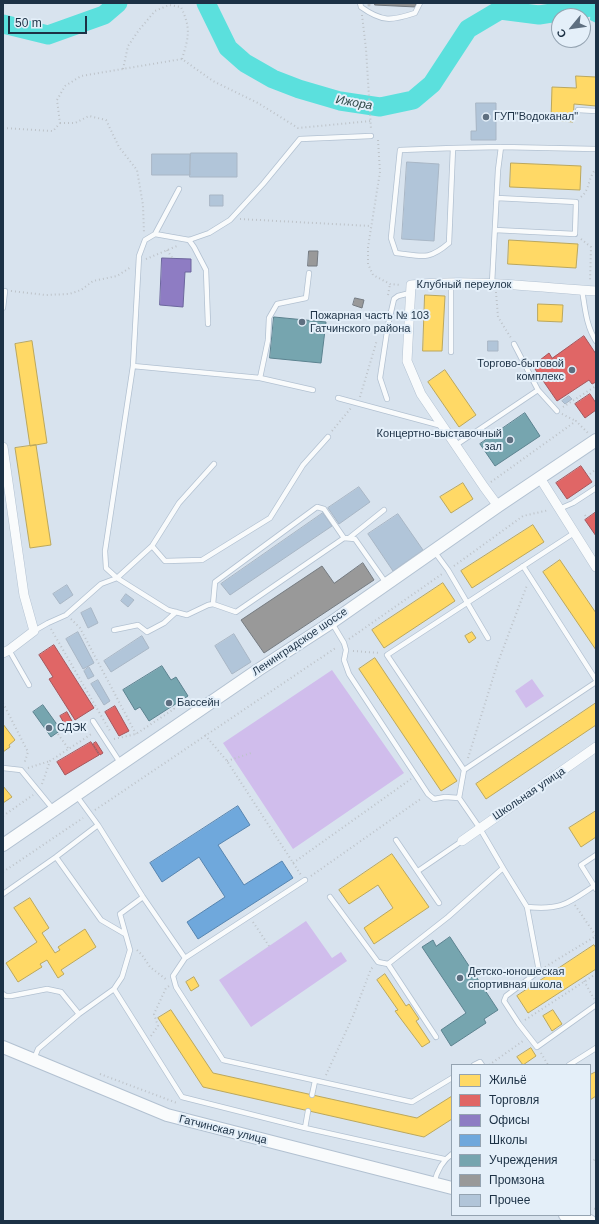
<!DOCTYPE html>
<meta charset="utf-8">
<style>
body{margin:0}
#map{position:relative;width:599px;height:1224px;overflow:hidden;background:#d8e3ee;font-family:Arial,sans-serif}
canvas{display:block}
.frame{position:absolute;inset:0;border:4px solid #1c3145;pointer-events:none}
.legend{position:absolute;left:451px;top:1064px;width:140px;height:152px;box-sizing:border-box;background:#e4eff9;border:1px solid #94a3b1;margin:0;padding:5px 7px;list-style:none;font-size:12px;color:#1c3145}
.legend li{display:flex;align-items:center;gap:8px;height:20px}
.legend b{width:20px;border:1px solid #94a3b1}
.north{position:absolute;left:551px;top:8px;width:40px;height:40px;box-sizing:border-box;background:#e4eff9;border:1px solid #94a3b1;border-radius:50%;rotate:241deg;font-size:11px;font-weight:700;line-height:16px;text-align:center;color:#1c3145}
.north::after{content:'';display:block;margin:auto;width:14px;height:18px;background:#5e6f80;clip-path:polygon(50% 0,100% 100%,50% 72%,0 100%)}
.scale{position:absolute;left:8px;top:16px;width:79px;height:18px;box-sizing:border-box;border:2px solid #1c3145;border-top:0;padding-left:5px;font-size:12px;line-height:14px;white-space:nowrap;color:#1c3145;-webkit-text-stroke:3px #e4eff9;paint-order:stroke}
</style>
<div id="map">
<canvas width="599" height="1224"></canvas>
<div class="frame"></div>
<ul class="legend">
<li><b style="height:11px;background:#ffd966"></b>Жильё</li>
<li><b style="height:11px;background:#e06666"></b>Торговля</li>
<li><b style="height:11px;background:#8e7cc3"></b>Офисы</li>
<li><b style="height:11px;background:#6fa8dc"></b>Школы</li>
<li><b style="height:11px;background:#76a5af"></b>Учреждения</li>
<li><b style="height:11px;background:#999"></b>Промзона</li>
<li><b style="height:11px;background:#b1c5d9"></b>Прочее</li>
</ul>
<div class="north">С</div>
<div class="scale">50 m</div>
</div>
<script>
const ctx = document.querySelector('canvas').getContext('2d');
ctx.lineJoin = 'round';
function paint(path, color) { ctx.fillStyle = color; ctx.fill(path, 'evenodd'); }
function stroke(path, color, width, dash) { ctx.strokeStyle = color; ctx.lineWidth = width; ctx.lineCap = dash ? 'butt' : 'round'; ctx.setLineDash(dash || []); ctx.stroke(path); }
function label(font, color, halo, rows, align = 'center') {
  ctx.font = font + ' Arial,sans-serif'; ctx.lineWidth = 4; ctx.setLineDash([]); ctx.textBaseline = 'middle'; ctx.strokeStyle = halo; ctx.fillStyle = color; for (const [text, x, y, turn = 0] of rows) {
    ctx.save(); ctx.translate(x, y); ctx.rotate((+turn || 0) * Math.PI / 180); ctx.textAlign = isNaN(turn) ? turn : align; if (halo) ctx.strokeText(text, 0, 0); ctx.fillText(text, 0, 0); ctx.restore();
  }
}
paint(new Path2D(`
 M332,670L404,773L293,849L223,743Z
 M532,679L544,696L526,708L515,691Z
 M306,921L332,958L341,952L347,961L251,1027L219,980Z`), '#d0bdec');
paint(new Path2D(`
 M591,3H596V23L590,20Z`), '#5be0dd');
const homes = new Path2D(`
 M576,76L596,77V106L574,104L573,122L551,120L552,87L576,88Z
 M511,163L581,166L580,190L510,187Z
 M509,240L578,244L576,268L508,264Z
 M425,295L445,296L442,351H423Z
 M538,304L563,305L562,322L538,321Z
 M32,341L47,443L30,446L15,344Z
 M445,370L476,415L459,427L428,382Z
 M36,445L51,545L30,548L15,448Z
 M463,483L473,499L451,513L440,497Z
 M533,525L544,542L472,588L461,571Z
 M560,560L596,613V650L543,572Z
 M443,583L455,601L384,648L372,630Z
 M472,632L476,638L469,643L465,636Z
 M375,658L457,781L441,791L359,669Z
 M596,703V725L486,799L476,784Z
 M3,724L15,740L9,745L10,747L3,752Z
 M3,786L12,797L3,803Z
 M596,811V837L581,847L569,828Z
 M392,854L429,907L374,944L364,928L393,908L378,885L349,904L339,890Z
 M30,898L49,928L42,933L55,953L60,950L58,947L85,929L96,947L61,970L64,974L58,978L47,960L40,964L42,967L18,982L6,963L37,942L14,908Z
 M594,945L596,948V969L528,1013L517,996Z
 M385,974L406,1006L409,1004L419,1019L416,1021L430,1042L422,1047L395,1011L398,1010L377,980Z
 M194,977L199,986L191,991L186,982Z
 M171,1010L213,1073L417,1118L452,1096V1119L424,1137L203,1087L158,1018Z
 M553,1010L562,1024L552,1031L543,1016Z
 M531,1048L536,1056L523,1065L517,1057Z
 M596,1072V1096L590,1100V1075Z`);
paint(homes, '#ffd966');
stroke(homes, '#bba75c', 1);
const shops = new Path2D(`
 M584,336L596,354V382L592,384L589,380L557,401L535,369L543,364L540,360L549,353L552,358Z
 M590,394L596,403V410L585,418L575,404Z
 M581,466L592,482L567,499L556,483Z
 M596,512V536L585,520Z
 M54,645L94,708L75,720L49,679L53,677L39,655Z
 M115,706L129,731L119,736L105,712Z
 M67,712L72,721L65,725L60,716Z
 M91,742L99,755L65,775L57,762Z
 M96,742L103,753L100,755L93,744Z`);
paint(shops, '#e06666');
stroke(shops, '#a5565c', 1);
const offices = new Path2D(`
 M162,258L191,259V272H185L183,307L160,305Z`);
paint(offices, '#8e7cc3');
stroke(offices, '#6c669d', 1);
const schools = new Path2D(`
 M238,806L250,825L218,845L244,885L282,861L293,878L198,939L187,922L225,897L199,857L162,882L150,863Z`);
paint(schools, '#6fa8dc');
stroke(schools, '#5684af', 1);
const public = new Path2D(`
 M274,317L326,322L321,363L270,358Z
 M525,413L540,436L495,466L480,444Z
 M162,666L171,680L176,677L188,696L149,721L140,707L135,710L123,690Z
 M43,705L61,730L51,737L33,712Z
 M450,937L498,1010L484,1019L486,1023L451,1046L441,1030L466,1013L422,947L433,940L436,946Z`);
paint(public, '#76a5af');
stroke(public, '#5b828f', 1);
const industry = new Path2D(`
 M375,3H416V7L375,5Z
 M309,251H318L317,266H308Z
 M355,298L364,300L362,308L353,305Z
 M363,563L374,580L264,653L241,620L322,566L334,583Z`);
paint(industry, '#999');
stroke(industry, '#747a80', 1);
stroke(new Path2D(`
 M206,3L228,48L245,63L273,79L299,89L340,101L380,107L413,100L432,84L468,29L500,10L539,15L590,7L596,8
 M3,24L48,35L104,15L118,3`), '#5be0dd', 19);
const building = new Path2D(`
 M476,103H496V140H471V131H476Z
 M191,153H237V177H190Z
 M152,154H190V175H152Z
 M407,162L439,164L434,241L402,239Z
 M210,195H223V206H210Z
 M488,341H498V351H488Z
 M569,396L572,399L565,404L562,401Z
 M359,487L370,502L339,524L328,508Z
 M323,513L332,526L230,595L221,584Z
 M398,514L423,550L393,571L368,534Z
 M67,585L73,595L60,604L53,594Z
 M126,594L134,600L128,607L121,601Z
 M91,608L98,623L88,628L81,613Z
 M78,632L94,663L83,669L66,639Z
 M234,634L251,662L232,674L215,646Z
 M142,636L149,648L111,672L104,661Z
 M89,667L94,676L88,679L84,671Z
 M98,680L110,701L104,705L91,684Z`);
paint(building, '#b1c5d9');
stroke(building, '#a8b6c5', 1);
const lane = new Path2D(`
 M360,3L361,7C382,22 391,21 415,13L420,3
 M578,110L596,111
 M371,136L300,139L263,184L230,220L209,233L189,240L155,234L145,240L139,256L133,366L105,551L106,568L117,578L168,610L187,615L208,605L213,604L236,612L344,538L355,539L386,583
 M453,148L400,150L391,238L396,253C422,256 428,261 449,243L453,148L501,147L596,149
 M495,230L575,234L576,202L497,198
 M155,234L179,189
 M189,240L194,247L206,270L208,324
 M492,283L498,170L501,147
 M582,290C585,307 586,326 596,341
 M3,308L5,291
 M514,344L538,390
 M451,352V284
 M133,366L260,378L313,390
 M260,378L268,340L269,318L277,304L306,298L309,273
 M338,398L442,426
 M387,399L380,378L388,325L394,299L398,296L410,293
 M456,445L538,390L557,411
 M559,509L573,503L596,488
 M349,538L384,510
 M152,546L179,503L214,464
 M434,551L448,570L488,638
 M523,566L596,680
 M213,604L215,582L317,507L324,509L344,538
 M114,630L138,625L147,632L164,623L176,612
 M34,631L48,623L66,615L101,584L117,578L152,546L165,561L202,560L270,518L303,465L328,437
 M9,650L29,685
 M93,721L121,764
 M3,768L21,770L53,809
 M464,770L387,655L574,533
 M76,795L98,825L143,897L185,958
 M459,798L464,770L596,682
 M396,840L439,903
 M596,855L581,865L596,889
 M56,857L101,920L125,934
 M503,868L527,907L539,971L506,996L504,1001L519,1024L537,1047L596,1005
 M418,871L462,841
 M305,880L185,958L173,976L176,987L223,1060L412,1102L452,1078
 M3,894L56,857L98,825
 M330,897L378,962L388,964L448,917L503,868L479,827L459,798L445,797L434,799L428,794L349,674L344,660L346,650L344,643L332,623
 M527,907C562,910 567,904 594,886
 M388,964L436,1037
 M114,989L182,1097L305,1128L444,1159
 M3,994L6,996H11L47,989L61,992L79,1014
 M34,1059L38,1049L79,1014L114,989L122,977L130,950L120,914L143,897
 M474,1065L480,1062L482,1065
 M569,1065L596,1048
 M312,1095L315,1081
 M305,1128L308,1111
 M434,1183C437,1171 442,1161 452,1154`);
const street = new Path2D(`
 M3,447L24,595L34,631L9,650L3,653
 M540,478L596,567
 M498,506L484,487L421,394L407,361L411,285C473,279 534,287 596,291
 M462,841L596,747`);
const secondary = new Path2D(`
 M3,845L258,670L332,622L498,506L596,440
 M3,1047L167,1115L452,1188
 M565,1215L590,1221`);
stroke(lane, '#b2c1d1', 6);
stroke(street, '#b2c1d1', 10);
stroke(secondary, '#b2c1d1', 14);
stroke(new Path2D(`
 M362,15L366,49L371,129
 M123,69L128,46L139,30L155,11L169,5L181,7C191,29 189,36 182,59
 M60,123H75L89,116L106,120L119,147L137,170L143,205L144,233
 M3,128L53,131L60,123L57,100L65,86L81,76L182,59L213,81L258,103L298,128L371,121
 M378,140L380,172L368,247V264L373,275L390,284L401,285
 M581,197C590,190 588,177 596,169
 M240,219L371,226
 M581,239L591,247L590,282
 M167,250L173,259
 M146,259L177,246
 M11,291L46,295L69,294L81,290L93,281L117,276L131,267
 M496,292L498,317L511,338
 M388,295L390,284
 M360,397L377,340
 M563,407L596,386
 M562,414L576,421
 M332,431L351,408
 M590,474L596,469
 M491,482L576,421L588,433
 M585,515L587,518
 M454,566L523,516L549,510
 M71,619L80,628L136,734
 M51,629L110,731
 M349,639L442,574
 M353,651L380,653
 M3,703L28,752L24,764
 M58,734L68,748
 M205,735L227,761L301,875
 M114,739L136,734L174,709L173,706
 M468,758L497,665L527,585
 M227,761L251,753
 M28,768L50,761
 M42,784L50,761L93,733
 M95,810L337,647
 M3,816L33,795
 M293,863L411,779
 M3,872L83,818
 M311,876L422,798
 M575,905L596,936
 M253,922L269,946
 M137,950L142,955L150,967L167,980
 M545,967L596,936
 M584,981L594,999
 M525,1020L596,974
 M151,1036L158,1026L154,1014L166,988L169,986
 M541,1053L548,1065
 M489,1065L523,1041
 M100,1074L177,1103
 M326,1075L353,1016L371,969L374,966
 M590,1162L596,1159
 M590,1208L596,1209`), '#bdc3c9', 2, [1, 3]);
stroke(lane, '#f9fbfc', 4.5);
stroke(street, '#f9fbfc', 9);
stroke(secondary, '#f9fbfc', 12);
stroke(new Path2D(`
 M369,5V3`), '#c5c9cd', 3);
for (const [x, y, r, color] of [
 [486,117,4,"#5e6f80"],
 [302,322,4,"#5e6f80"],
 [572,370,4,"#5e6f80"],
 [510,440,4,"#5e6f80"],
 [169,703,4,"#5e6f80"],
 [49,728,4,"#5e6f80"],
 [460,978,4,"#5e6f80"]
]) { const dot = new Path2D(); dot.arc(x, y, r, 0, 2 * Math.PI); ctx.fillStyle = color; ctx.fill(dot); stroke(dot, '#e4eff9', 1.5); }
label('11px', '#1c3145', '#e4eff9', [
 ["ГУП\"Водоканал\"",494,117],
 ["Пожарная часть № 103",310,316],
 ["Гатчинского района",310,329],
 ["Торгово-бытовой",564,364,"right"],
 ["комплекс",564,377,"right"],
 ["Концертно-выставочный",502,434,"right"],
 ["зал",502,447,"right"],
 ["Бассейн",177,703],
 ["СДЭК",57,728],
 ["Детско-юношеская",468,972],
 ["спортивная школа",468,985]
], 'left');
label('11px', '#1c3145', '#e4eff9', [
 ["Клубный переулок",464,285],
 ["Ленинградское шоссе",300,642,-34],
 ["Школьная улица",529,794,-34],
 ["Гатчинская улица",223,1130,14]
]);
label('italic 12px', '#2c4745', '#e4eff9', [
 ["Ижора",354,103,10]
]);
</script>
